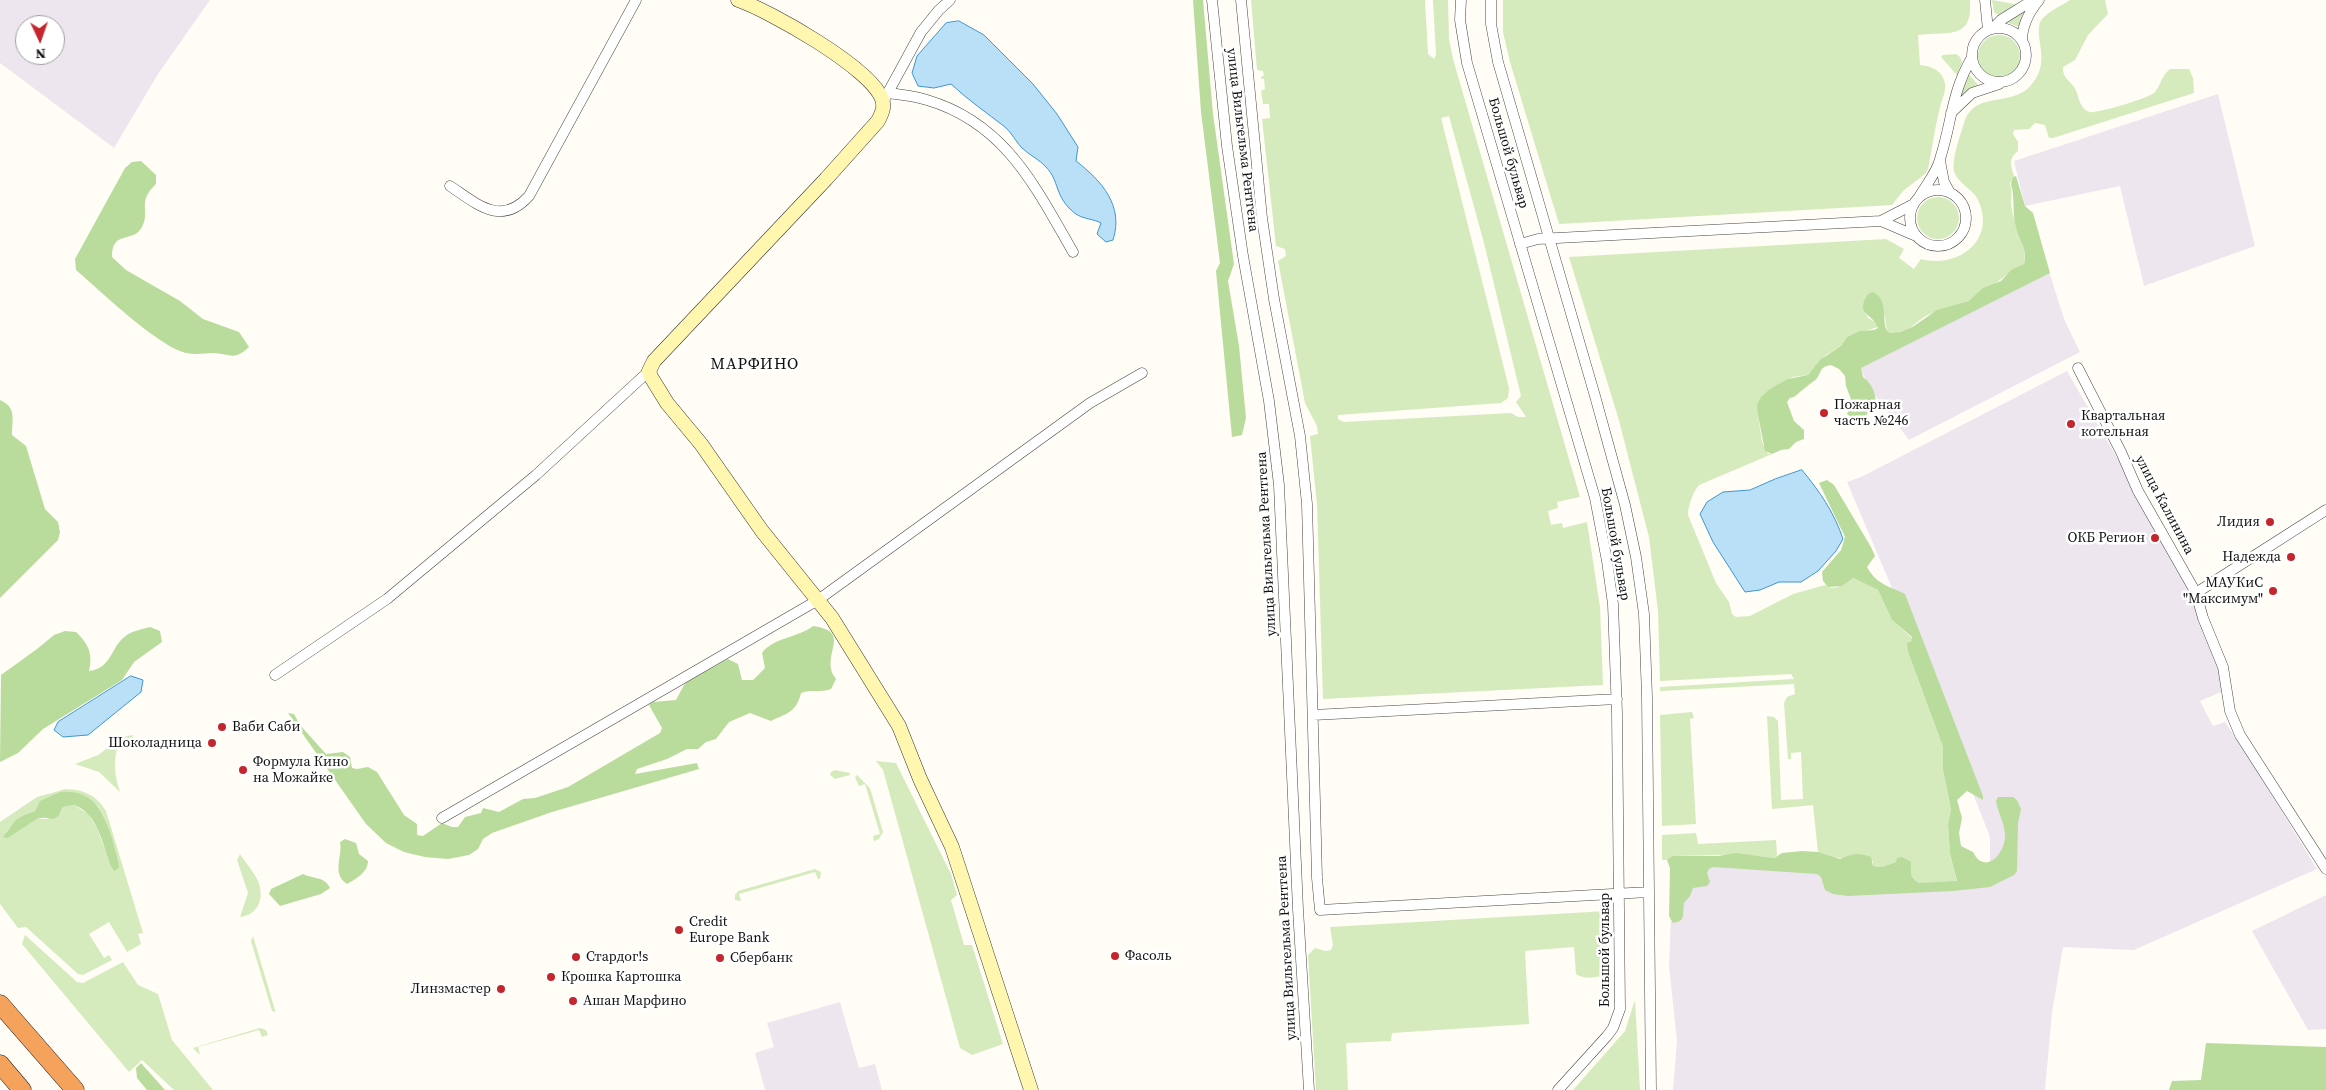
<!DOCTYPE html>
<meta charset="utf-8">
<style>
body{margin:0}
#map{position:relative;width:2326px;height:1090px;overflow:hidden;background:#fffdf5;font-family:"Source Serif 4",serif}
canvas{display:block}
.north{position:absolute;left:15px;top:15px;width:50px;height:50px;box-sizing:border-box;background:#fff;border:1px solid #a0a0a0;border-radius:50%;rotate:177deg;font-size:14px;font-weight:700;line-height:20px;text-align:center;color:#111}
.north::after{content:'';display:block;margin:auto;width:18px;height:22px;background:#c4262e;clip-path:polygon(50% 0,100% 100%,50% 72%,0 100%)}
</style>
<div id="map">
<canvas width="2326" height="1090"></canvas>
<div class="north">N</div>
</div>
<script>
const ctx = document.querySelector('canvas').getContext('2d');
ctx.lineJoin = 'round';
function paint(path, color) { ctx.fillStyle = color; ctx.fill(path, 'evenodd'); }
function stroke(path, color, width, dash) { ctx.strokeStyle = color; ctx.lineWidth = width; ctx.lineCap = dash ? 'butt' : 'round'; ctx.setLineDash(dash || []); ctx.stroke(path); }
function label(font, color, halo, rows, align = 'center') {
  ctx.font = font + ' "Source Serif 4",serif'; ctx.lineWidth = 5; ctx.setLineDash([]); ctx.textBaseline = 'middle'; ctx.strokeStyle = halo; ctx.fillStyle = color; for (const [text, x, y, turn = 0] of rows) {
    ctx.save(); ctx.translate(x, y); ctx.rotate((+turn || 0) * Math.PI / 180); ctx.textAlign = isNaN(turn) ? turn : align; if (halo) ctx.strokeText(text, 0, 0); ctx.fillText(text, 0, 0); ctx.restore();
  }
}
paint(new Path2D(`
 M0,0H210L158,74L114,148L0,63ZM25,25H55V55H25Z
 M2218,94L2255,246L2144,286L2120,186L2025,206L2014,161Z
 M2049,271L2064,319L2080,352L1909,440L1871,390L1858,364Z
 M2067,371L2189,583L2226,690L2200,701L2213,726L2225,722L2248,756L2317,869L2134,950L2063,947L2052,1013L2045,1090H1673L1677,1041L1669,966L1673,861L1990,886V837L1906,621L1847,482L1863,476Z
 M2326,895V1029L2308,1030L2252,931Z
 M840,1002L859,1068L875,1064L882,1090H765L755,1053L774,1047L767,1023Z`), '#eee6ef');
paint(new Path2D(`
 M1251,0H1425L1428,54L1434,59L1436,55L1433,0H1448L1449,39L1453,59L1580,497L1557,502L1558,508L1548,511L1551,525L1562,523L1563,528L1587,522L1600,607L1603,685L1323,699L1317,504L1310,436L1318,434L1317,426L1305,403L1278,261L1286,256L1285,249L1276,246L1262,119L1270,118L1269,104H1263L1261,91L1265,89L1264,79L1260,78L1264,75L1263,71L1257,70ZM1449,116L1484,243L1521,396L1516,402L1526,417H1518L1511,413L1344,422L1338,419V415L1501,403L1508,398L1509,388L1441,118Z
 M1503,0H1970C1973,41 1948,31 1918,35L1920,65C1932,66 1943,71 1945,84C1946,92 1942,99 1940,107C1935,127 1932,148 1928,169L1925,174L1903,191L1892,205L1559,224L1510,62L1503,32Z
 M1992,0L2015,4V6L1998,15L1994,12Z
 M2070,0H2105L2108,14L2088,35L2075,60L2063,67C2062,80 2074,82 2077,93C2079,100 2081,109 2089,112C2096,114 2150,98 2155,92C2161,84 2162,75 2170,69H2189L2193,78L2194,93L2053,138H2049L2045,125L2035,123L2029,129L2014,130L2013,134L2018,142V151C2008,159 2011,165 2014,176L2010,183C2013,194 2010,201 2012,211C2016,228 2028,245 2024,264C2005,273 1990,290 1971,300C1958,307 1943,308 1930,314C1917,319 1903,340 1887,331L1885,317L1866,298L1863,306L1868,318L1877,323L1878,327L1851,335L1842,345L1826,355L1808,375L1793,377L1771,388L1758,415L1762,442L1768,454H1772L1699,485C1693,492 1688,505 1688,515L1716,583L1729,602L1732,614L1736,617L1750,616L1793,594L1825,585C1837,593 1843,582 1853,578L1878,590L1892,620L1912,638L1908,652L1943,747V770L1951,809L1948,824L1950,854L1957,882L1919,883L1914,880L1909,871L1911,867L1896,862L1882,867L1873,866V861C1853,859 1836,860 1818,852L1813,805L1772,809L1767,716L1774,717L1778,721L1781,800L1803,799L1801,752L1791,753V759H1788L1784,703L1787,697L1795,694L1794,684L1660,691V687L1794,679L1791,674L1660,681L1658,611L1649,537L1618,417L1569,257L1886,239L1904,249L1899,258L1914,269L1921,259C1958,269 1997,240 1978,200C1973,189 1957,183 1954,171C1952,158 1960,136 1964,123C1975,89 2012,109 2032,84C2053,59 2031,35 2042,19C2049,11 2061,6 2070,0Z
 M2024,11L2019,27L2006,22Z
 M1978 56a21 21 0 1 1 42 0a21 21 0 1 1-42 0Z
 M1956,54L1960,57L1962,62L1957,75L1941,57L1943,55Z
 M1967,72L1978,85L1959,97Z
 M1917 218a21 21 0 1 1 42 0a21 21 0 1 1-42 0Z
 M1692,712L1694,718L1690,719L1696,824L1662,826L1660,715Z
 M133,735L132,741L117,749C113,765 115,776 120,792L99,772L75,764L98,755L123,737Z
 M876,761L896,763L951,874L957,895L951,900L964,945H972L1003,1044L972,1055L960,1048L883,770Z
 M835,770L850,773V775L835,779L830,775L831,772Z
 M857,775L870,788L883,832L879,839L874,841L873,836L880,834L865,784L859,786L855,777Z
 M66,789C85,790 96,795 106,811L143,933L138,934L141,944L127,952L109,922L89,934L104,958L109,955L112,960L83,975L78,974L26,927L18,928L0,904V822L37,797ZM60,792C94,793 103,807 111,837C114,847 119,857 119,868L109,861L97,828L88,814L74,805L63,807L61,813L47,819H37L8,838L6,832L24,815L35,811L40,802Z
 M1696,833L1698,844L1776,840L1777,855L1774,858C1740,852 1706,856 1672,856L1667,860H1662V835Z
 M240,854C246,863 254,872 258,881C265,898 258,915 240,917L248,893L237,860Z
 M815,869L821,872L820,879H818L815,872L739,894L741,901L735,900V895L738,891Z
 M1607,911L1608,973C1599,978 1584,980 1576,974L1574,947L1525,951L1529,1024L1392,1033L1391,1041L1346,1043L1348,1090H1316L1308,955L1315,948L1325,951L1331,950L1333,945L1330,927Z
 M25,935L77,982L83,983L123,962L138,985L158,994L172,1040L213,1090H174L142,1060L129,1072L22,944Z
 M253,936L275,1010L276,1012L272,1011L251,941Z
 M1635,1000L1640,1090H1573L1625,1031Z
 M260,1028L266,1030L268,1035L262,1037L259,1030L198,1047L200,1055L193,1048Z`), '#d5ebbd');
paint(new Path2D(`
 M1193,0H1203L1213,114L1234,264L1228,281L1239,346L1246,418L1242,435L1232,437L1216,271L1220,263L1201,112Z
 M141,161L156,175V184C136,203 151,210 142,227C133,244 112,229 112,257L126,270L180,301L203,319L239,332L249,347C234,361 231,354 214,353C205,353 195,355 187,353C161,349 98,289 76,270L75,259L125,168L132,162Z
 M2016,176L2025,206L2033,213L2050,273L1861,368L1863,377C1873,384 1878,398 1875,409L1863,417L1854,419L1847,414L1852,402L1846,386L1845,376L1839,369L1831,365C1817,367 1822,376 1814,381C1807,386 1801,391 1794,397L1790,398L1787,402L1794,421L1804,430V439L1796,442L1789,449L1781,450L1772,454L1765,451L1758,415L1757,405L1761,397L1771,388L1788,379L1808,375L1820,360L1842,345L1847,337L1860,331L1874,330L1878,328C1873,313 1854,315 1868,294L1873,292C1889,300 1881,318 1887,331L1891,333L1901,332L1914,326L1937,310L1969,301L1983,288L2001,281L2011,270L2024,264C2028,248 2019,241 2016,227C2013,215 2014,207 2013,196C2013,188 2009,185 2013,177Z
 M0,400C17,407 12,420 12,435L26,446L45,509L58,522L60,532L58,540L0,598Z
 M1827,480L1834,485L1871,547L1875,556L1867,567C1877,585 1889,586 1905,594L1983,796V800L1967,791L1957,800L1962,818L1959,833L1961,846L1973,852C1984,875 2005,855 2005,836C2005,823 1998,814 1996,801L1998,797H2013L2017,800L2021,809L2018,823L2017,871L2014,875L1990,887L1953,891L1848,896L1833,894L1825,890L1821,877L1817,874L1713,867L1709,869L1707,873L1710,882L1707,886L1693,888L1690,896L1684,903C1682,914 1687,921 1673,923L1669,916L1670,868L1667,860L1672,856H1718L1736,853L1774,858L1782,853L1802,851L1818,852L1840,859C1854,854 1856,852 1871,857L1873,866L1882,867L1896,862L1897,858L1902,857L1911,862C1911,872 1909,877 1919,883L1957,881L1950,854L1948,824L1951,809L1943,770V747L1908,652L1907,643L1911,642L1912,637L1892,620L1878,590L1853,578L1842,586L1828,587L1823,581L1822,572L1841,550L1845,537L1819,483Z
 M813,626C848,631 828,648 831,668C831,672 834,676 836,679L831,689C820,693 812,689 801,693C796,713 787,713 771,721L750,713L729,722L716,739L706,742L698,749H687L667,759L637,769L635,774L697,763L699,769L552,812L492,833L483,839L478,849L469,855L448,859L425,857L404,852L386,843L366,824L288,713L294,714L300,725L326,754L343,752L350,757L352,768L357,769L368,767L377,772L404,815L417,824V835L423,836L442,823L452,827H458L465,817L481,813L483,808L499,812L523,799L535,798L568,787L660,733L662,728L649,705L653,702L676,700L684,685L688,681L728,659L738,664L742,680H753L765,668L762,653C772,638 800,637 813,626Z
 M150,627L160,631L162,642L134,662L122,680L43,729L18,753L0,762L1,675L37,649L54,635L65,631L76,632C89,644 93,655 89,671C113,668 110,646 127,635C133,631 143,629 150,627Z
 M60,792C95,789 104,813 113,841C115,850 119,859 119,868L114,871L111,866C102,845 99,814 74,805L63,807C55,827 51,814 37,819L8,838L3,837L16,820L24,815L35,811L40,801Z
 M345,839L356,843L359,854L368,861C368,872 356,879 347,884C331,873 343,857 340,842Z
 M303,874C312,879 325,876 330,888L321,894L280,906L269,894L271,889Z
 M2206,1043L2326,1047V1090H2169L2172,1081L2201,1080Z
 M141,1063L165,1090H147L137,1078L136,1068Z`), '#b9dc9c');
const water = new Path2D(`
 M959,21L984,35L1033,84L1057,114L1078,147L1076,161C1102,181 1124,206 1113,240L1106,242L1097,234L1101,223C1094,219 1083,219 1076,214C1054,198 1060,181 1046,167C1039,159 1029,155 1022,148C1016,142 1012,133 1005,127C987,113 968,100 951,84L934,88L918,86L912,73L917,56L946,23Z
 M1802,470C1820,492 1834,512 1843,539L1836,551L1818,571L1801,582H1779L1760,590L1745,592L1713,542L1700,514L1707,502L1723,492L1750,490L1775,479Z
 M131,676L143,680L141,692L88,735L63,737L54,730L58,722Z`);
paint(water, '#b9e0f7');
stroke(water, '#3f96cf', 1);
const street = new Path2D(`
 M1212,0L1227,146L1243,256L1269,401L1279,485L1298,909L1309,1090
 M1241,0L1262,218L1274,299L1300,436L1307,504L1317,878L1320,910L1649,892
 M1461,0L1460,20L1467,63L1595,498L1607,561L1613,604L1617,713L1620,1009L1613,1028L1607,1036L1558,1090
 M1491,0V24L1498,62L1595,396L1625,505L1636,557L1644,614L1647,697L1651,1090
 M1985,0L1988,30
 M1972 55a27 27 0 1 1 54 0a27 27 0 1 1-54 0Z
 M1992,29L2001,20L2033,0
 M2022,41C2022,25 2029,12 2039,0
 M889,93C901,95 915,96 927,100C1005,123 1035,186 1073,252
 M885,98L921,32L939,10L950,0
 M1951,113L1972,93L1999,84
 M1940,161L1944,182L1950,193
 M450,186C477,204 501,227 529,196L636,0
 M1910 218a28 28 0 1 1 56 0a28 28 0 1 1-56 0Z
 M1919,197C1926,185 1937,172 1940,159C1952,122 1951,94 1971,59
 M1881,221L1916,236
 M1520,244L1538,239L1881,221L1914,204
 M2078,368L2121,452L2138,491L2196,593L2203,618L2223,667L2230,711L2240,735L2326,869
 M2196,593L2326,510
 M275,675L387,599L536,475L649,371
 M1313,715L1617,699
 M442,818L818,600L1090,403L1142,373`);
const secondary = new Path2D(`
 M738,0C770,11 871,68 882,99C885,107 882,113 878,121L826,179L654,361L649,371L651,377L667,403L701,444L762,531L832,618L899,726L920,779L952,847L1031,1090`);
const highway = new Path2D(`
 M0,1004L75,1090
 M0,1064L22,1090`);
stroke(street, '#444', 11);
stroke(secondary, '#333', 15);
stroke(highway, '#222', 19);
stroke(street, '#fff', 10);
stroke(secondary, '#fff6b0', 14);
stroke(highway, '#f5a25d', 18);
for (const [x, y, r, color] of [
 [1824,413,5,"#c4262e"],
 [2071,424,5,"#c4262e"],
 [2270,522,5,"#c4262e"],
 [2155,538,5,"#c4262e"],
 [2291,557,5,"#c4262e"],
 [2273,591,5,"#c4262e"],
 [222,727,5,"#c4262e"],
 [212,743,5,"#c4262e"],
 [243,770,5,"#c4262e"],
 [679,930,5,"#c4262e"],
 [1115,956,5,"#c4262e"],
 [576,957,5,"#c4262e"],
 [720,958,5,"#c4262e"],
 [551,977,5,"#c4262e"],
 [501,989,5,"#c4262e"],
 [573,1001,5,"#c4262e"]
]) { const dot = new Path2D(); dot.arc(x, y, r, 0, 2 * Math.PI); ctx.fillStyle = color; ctx.fill(dot); stroke(dot, '#fff', 2); }
label('14px', '#111', '#fff', [
 ["улица Вильгельма Рентгена",1242,140,83],
 ["Большой бульвар",1508,153,74],
 ["улица Калинина",2164,505,62],
 ["улица Вильгельма Рентгена",1267,544,-93],
 ["Большой бульвар",1615,544,80],
 ["улица Вильгельма Рентгена",1287,948,-93],
 ["Большой бульвар",1605,950,-90]
]);
label('14px', '#111', '#fff', [
 ["Пожарная",1834,405],
 ["часть №246",1834,421],
 ["Квартальная",2081,416],
 ["котельная",2081,432],
 ["Лидия",2260,522,"right"],
 ["ОКБ Регион",2145,538,"right"],
 ["Надежда",2281,557,"right"],
 ["МАУКиС",2263,583,"right"],
 ["\"Максимум\"",2263,599,"right"],
 ["Ваби Саби",232,727],
 ["Шоколадница",202,743,"right"],
 ["Формула Кино",253,762],
 ["на Можайке",253,778],
 ["Credit",689,922],
 ["Europe Bank",689,938],
 ["Фасоль",1125,956],
 ["Стардог!s",586,957],
 ["Сбербанк",730,958],
 ["Крошка Картошка",561,977],
 ["Линзмастер",491,989,"right"],
 ["Ашан Марфино",583,1001]
], 'left');
ctx.letterSpacing = '1px';
label('16px', '#111', '#fff', [
 ["МАРФИНО",755,365]
]);
ctx.letterSpacing = '0px';
</script>
